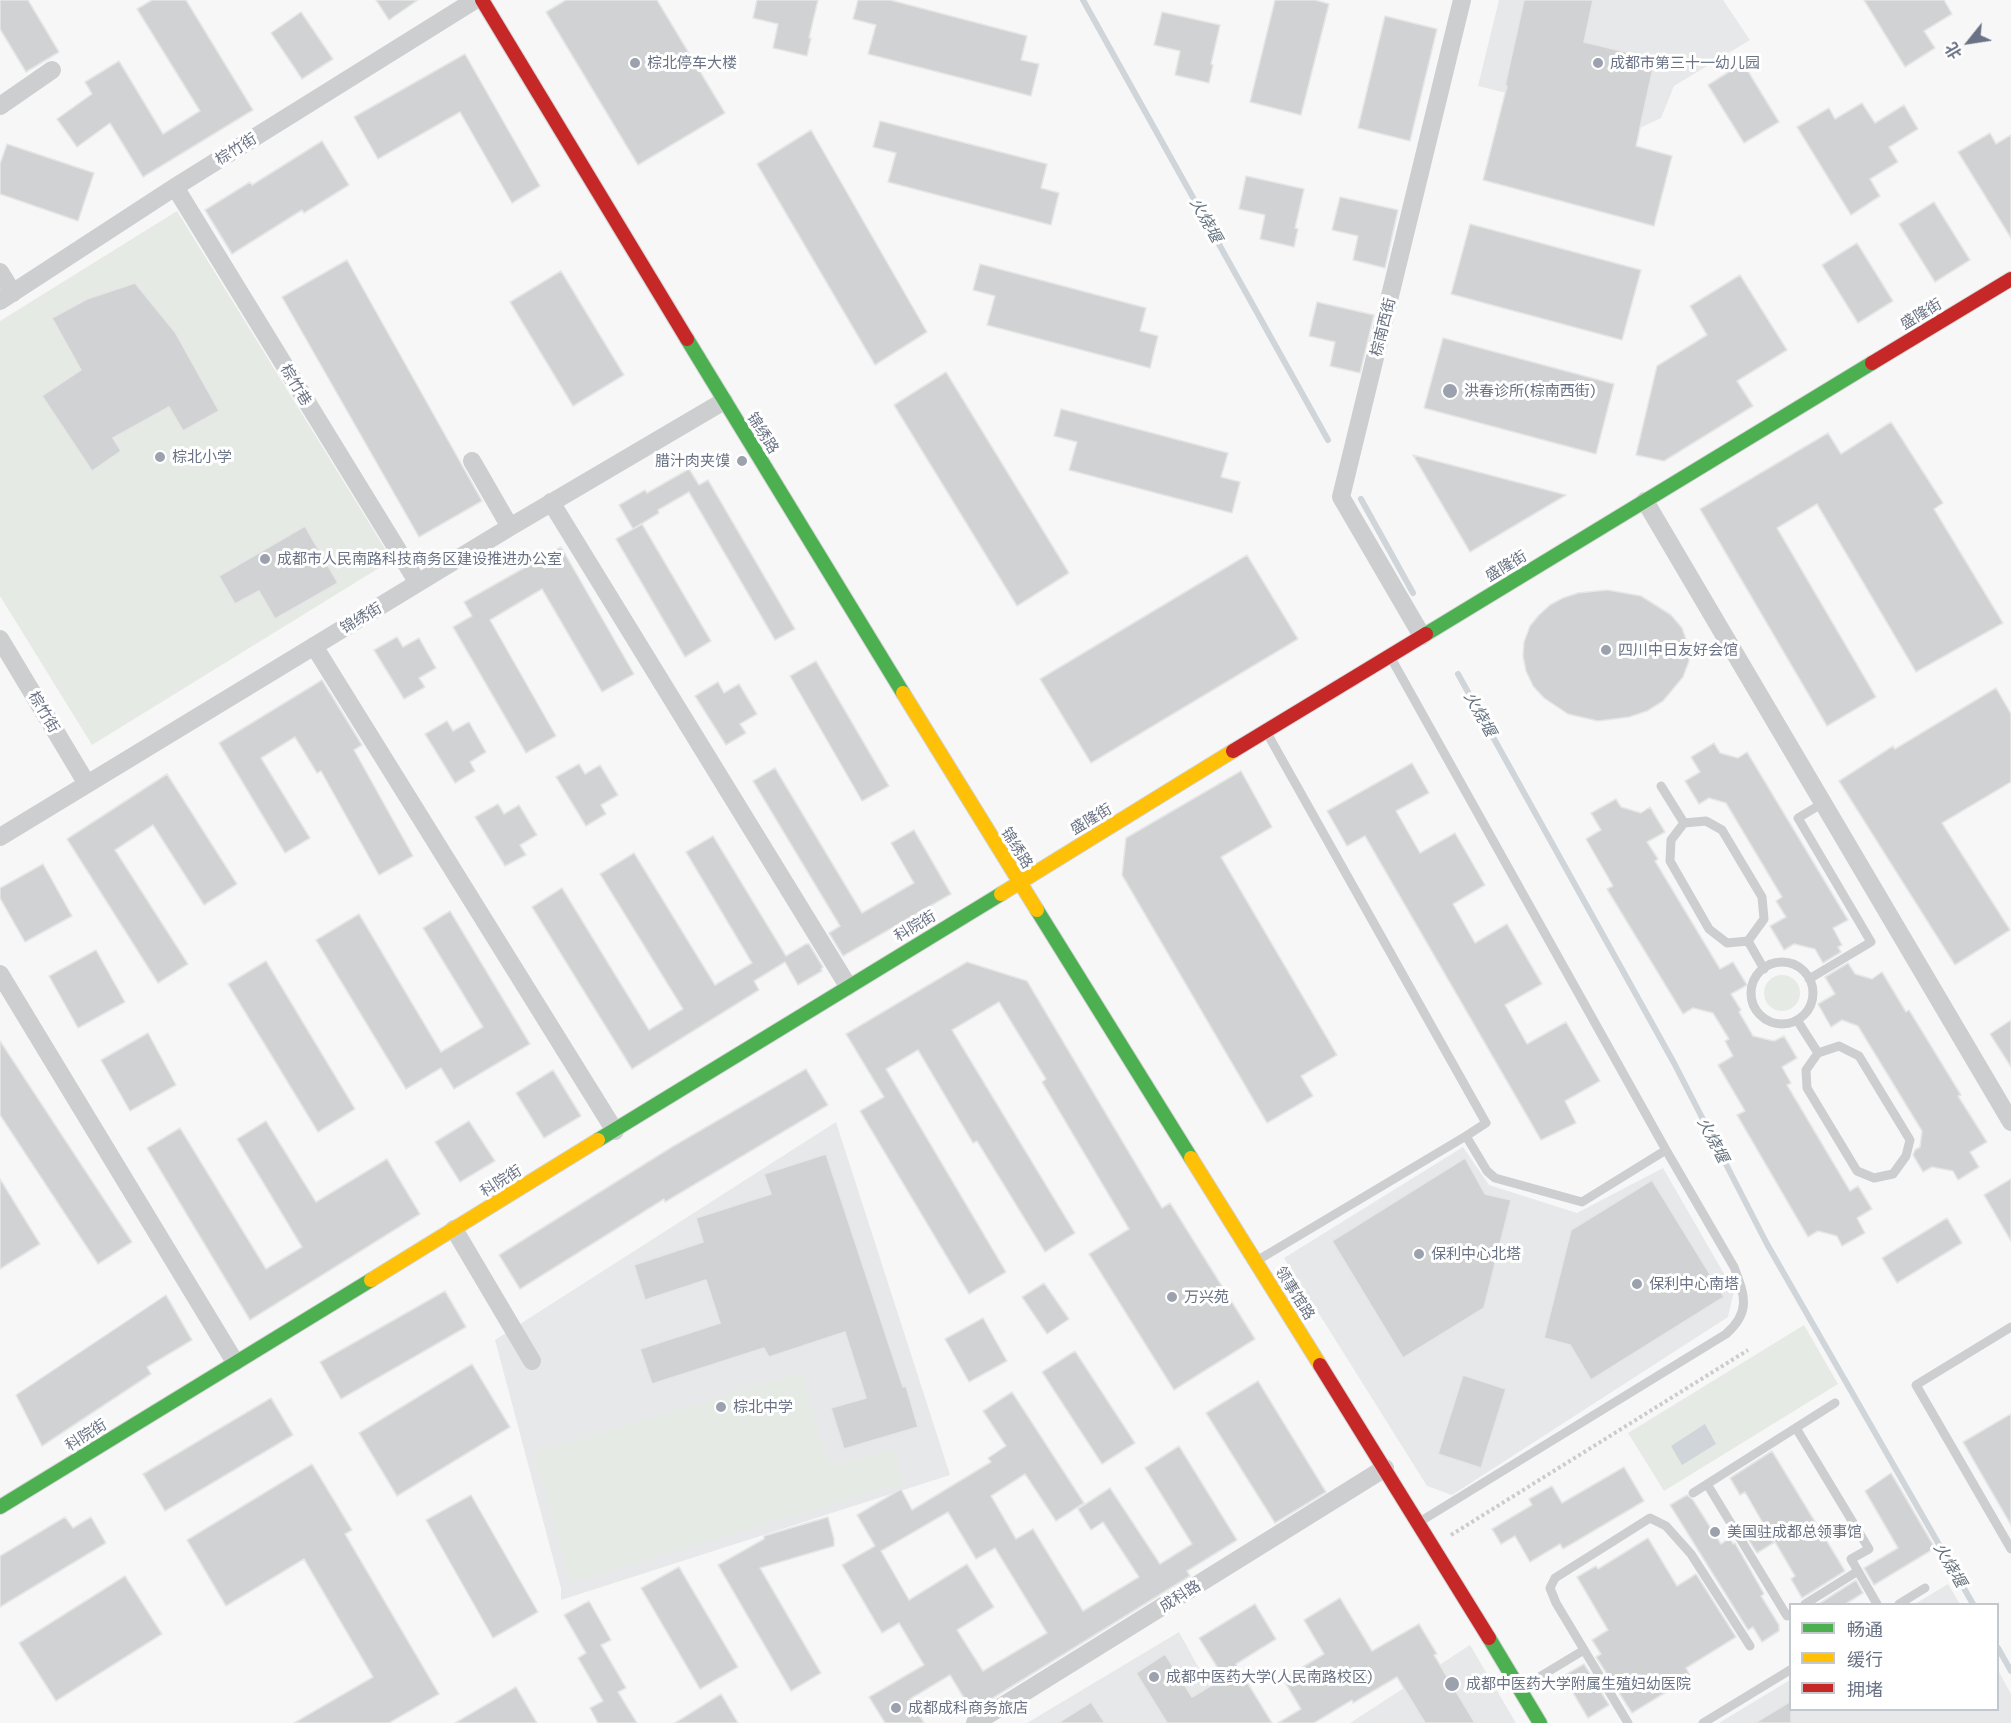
<!DOCTYPE html>
<meta charset="utf-8">
<style>
body{margin:0}
#map{position:relative;width:2011px;height:1723px;overflow:hidden;background:#f7f7f7;font-family:Commissioner,"Noto Sans SC",sans-serif}
canvas{display:block}
.legend{position:absolute;left:1789px;top:1603px;width:210px;height:108px;box-sizing:border-box;background:#fff;border:2px solid #c3c7ce;margin:0;padding:8px 10px;list-style:none;font-size:18px;color:#6a7385}
.legend li{display:flex;align-items:center;gap:12px;height:30px}
.legend b{width:30px;border:2px solid #c3c7ce}
.north{position:absolute;left:1939px;top:12px;width:60px;height:60px;-webkit-text-stroke:4px #fff;paint-order:stroke;rotate:240deg;font-size:16px;font-weight:700;line-height:24px;text-align:center;color:#6a7385}
.north::after{content:'';display:block;margin:auto;width:21px;height:27px;background:#6a7385;clip-path:polygon(50% 0,100% 100%,50% 72%,0 100%)}
</style>
<div id="map">
<canvas width="2011" height="1723"></canvas>
<ul class="legend">
<li><b style="height:8px;background:#4caf50"></b>畅通</li>
<li><b style="height:8px;background:#ffc107"></b>缓行</li>
<li><b style="height:8px;background:#c62828"></b>拥堵</li>
</ul>
<div class="north">北</div>
</div>
<script>
const ctx = document.querySelector('canvas').getContext('2d');
ctx.lineJoin = 'round';
function paint(path, color) { ctx.fillStyle = color; ctx.fill(path, 'evenodd'); }
function stroke(path, color, width, dash) { ctx.strokeStyle = color; ctx.lineWidth = width; ctx.lineCap = dash ? 'butt' : 'round'; ctx.setLineDash(dash || []); ctx.stroke(path); }
function label(font, color, halo, rows, align = 'center') {
  ctx.font = font + ' Commissioner,"Noto Sans SC",sans-serif'; ctx.lineWidth = 6; ctx.setLineDash([]); ctx.textBaseline = 'middle'; ctx.strokeStyle = halo; ctx.fillStyle = color; for (const [text, x, y, turn = 0] of rows) {
    ctx.save(); ctx.translate(x, y); ctx.rotate((+turn || 0) * Math.PI / 180); ctx.textAlign = isNaN(turn) ? turn : align; if (halo) ctx.strokeText(text, 0, 0); ctx.fillText(text, 0, 0); ctx.restore();
  }
}
paint(new Path2D(`
 M1499,0H1723L1750,40L1674,86L1661,118L1642,127L1478,86Z
 M836,1122L950,1475L561,1600V1588L495,1340Z
 M1463,1147L1489,1185L1577,1213L1663,1168L1734,1291L1728,1317L1452,1495L1427,1486L1284,1258Z
 M1948,1584L1960,1604H1915Z
 M1179,1632L1229,1723H1027Z
 M1470,1645L1516,1723H1350Z
 M1998,1670L2011,1694V1723H1719L1790,1680V1710H1998Z`), '#e7e8e9');
paint(new Path2D(`
 M177,211L392,560L92,745L0,596V321Z
 M1764 993a18 18 0 1 1 36 0a18 18 0 1 1-36 0Z
 M1804,1325L1838,1384L1664,1491L1628,1433Z
 M801,1373L830,1467L893,1448L904,1483L572,1582L533,1453Z`), '#e6eae5');
paint(new Path2D(`
 M1705,1424L1716,1444L1682,1465L1671,1446Z`), '#d0d5da');
stroke(new Path2D(`
 M1083,0L1328,440
 M1361,499L1413,593
 M1458,674L1674,1063L1767,1244L1973,1604
 M1998,1648L2011,1671`), '#d0d5da', 6);
const building = new Path2D(`
 M0,0H28L59,52L26,72L0,29Z
 M152,0H186L253,110L143,177L110,123L77,147L57,119L92,94L85,82L119,61L163,134L200,111L137,9Z
 M376,0H418L389,20Z
 M566,0H657L725,113L638,165L546,12Z
 M757,0H818L809,38H811L807,56L773,48L778,24L753,18Z
 M858,0H890L1027,36L1021,60L1039,64L1031,96L868,54L876,25L853,19Z
 M1275,0H1315L1329,4L1301,115L1250,102Z
 M1524,0H1593L1584,42L1655,59L1636,146L1672,156L1654,226L1483,180L1507,86H1505Z
 M1864,0H1944L1952,14L1924,31L1935,48L1905,67Z
 M301,12L333,59L302,79L271,33Z
 M1162,12L1220,25L1211,64L1213,65L1209,83L1175,75L1180,51L1154,45Z
 M1385,16L1437,29L1410,141L1358,128Z
 M465,54L540,186L512,203L460,112L378,159L354,117Z
 M1743,63L1779,122L1744,143L1708,85Z
 M1862,103L1875,123L1904,105L1918,129L1889,147L1898,162L1870,179L1880,196L1851,215L1797,127L1829,108L1835,119Z
 M880,121L1047,164L1041,188L1059,193L1051,225L888,182L896,153L873,147Z
 M811,130L927,332L875,365L757,164Z
 M1990,133L1996,144L2011,135V238L1958,152Z
 M322,141L349,185L304,213L302,210L232,254L205,210L250,182L252,185Z
 M7,144L94,173L78,221L0,194V164Z
 M1246,176L1304,189L1295,228L1298,229L1294,247L1260,239L1265,215L1239,209Z
 M1340,197L1398,210L1385,268L1353,260L1358,236L1332,230Z
 M1934,202L1970,260L1935,282L1899,224Z
 M1470,224L1641,270L1622,340L1451,294Z
 M1857,243L1893,301L1858,323L1822,265Z
 M347,260L482,501L419,537L282,297Z
 M980,264L1146,308L1140,331L1158,336L1150,368L987,325L995,296L973,290Z
 M561,271L624,375L573,406L510,302Z
 M1740,275L1787,350L1737,381L1753,406L1664,461L1636,455L1657,366L1707,335L1690,306Z
 M135,283L175,332L219,411L183,431L169,407L113,438L121,451L92,471L42,396L81,370L52,318L87,299Z
 M1317,302L1374,315L1360,373L1330,366L1335,342L1309,336Z
 M1443,338L1614,384L1596,454L1424,408Z
 M946,372L1069,573L1017,606L894,405Z
 M1061,409L1228,453L1221,477L1240,482L1232,513L1069,470L1077,442L1054,436Z
 M1891,422L1943,503L1934,509L2003,623L1916,672L1817,504L1777,528L1876,697L1827,726L1700,509L1828,433L1841,454Z
 M1413,455L1566,495L1470,552Z
 M689,469L699,485L708,480L795,629L775,640L689,492L658,510L659,513L633,529L619,505L645,490L647,493Z
 M642,524L711,641L685,657L616,539Z
 M305,526L338,583L275,619L259,591L235,604L219,576Z
 M561,547L634,674L602,692L542,589L490,620L556,736L526,753L453,627L472,616L464,602Z
 M1247,555L1298,639L1091,763L1040,679Z
 M1607,590L1641,596L1671,615L1682,628L1688,645L1689,661L1683,677L1663,701L1647,711L1629,717L1598,721L1568,714L1544,698L1533,686L1526,671L1523,656L1524,642L1530,626L1539,615L1550,605L1563,598L1578,593Z
 M397,637L403,647L419,638L436,668L419,678L425,687L404,699L374,650Z
 M816,661L889,786L862,801L790,676Z
 M322,680L362,745L354,750L413,856L379,875L321,771L317,773L295,737L261,758L310,838L285,853L219,743Z
 M718,682L724,693L739,684L757,714L740,724L746,733L726,745L695,696Z
 M1996,688L2011,714V782L1942,823L2010,930L1955,965L1839,781L1893,746L1895,749Z
 M447,721L453,731L469,722L486,752L470,762L475,771L455,783L425,734Z
 M1714,743L1720,753L1738,758L1747,752L1848,920L1833,928L1842,945L1838,947L1841,952L1823,963L1815,949L1794,944L1784,950L1770,926L1786,917L1776,901L1782,897L1726,803L1709,798L1699,804L1685,781L1700,772L1691,757Z
 M1412,763L1429,793L1396,811L1420,853L1455,833L1485,885L1453,904L1475,943L1507,924L1542,984L1505,1005L1527,1044L1566,1022L1600,1081L1565,1101L1576,1123L1541,1140L1365,836L1347,846L1327,811Z
 M579,764L585,774L600,765L618,795L601,805L606,814L586,826L556,777Z
 M775,768L862,913L914,883L891,843L914,830L951,894L843,956L829,933L840,926L753,781Z
 M1241,771L1272,827L1221,857L1337,1055L1301,1076L1313,1096L1267,1123L1122,875L1126,838Z
 M167,774L237,884L204,905L153,825L115,850L188,964L158,983L67,839Z
 M1616,799L1621,807L1641,813L1650,807L1665,832L1647,842L1658,859L1655,861L1720,969L1733,962L1747,985L1731,994L1741,1010L1739,1012L1753,1036L1774,1041L1784,1036L1797,1058L1782,1067L1791,1083L1787,1085L1850,1191L1858,1186L1872,1209L1857,1218L1865,1233L1842,1246L1837,1236L1818,1231L1808,1237L1737,1115L1745,1111L1718,1065L1733,1056L1725,1041L1729,1039L1713,1013L1693,1008L1683,1014L1607,889L1613,886L1586,839L1601,830L1591,813Z
 M498,804L504,814L519,805L537,835L520,845L526,855L505,866L475,817Z
 M713,836L786,956L806,944H809L823,967L821,969L822,971L798,985L785,962L754,981L759,990L632,1069L532,907L562,888L649,1030L683,1009L600,874L634,853L715,985L752,963L686,852Z
 M43,864L72,916L25,942L0,898V888Z
 M450,911L530,1044L454,1089L441,1068L406,1089L316,940L359,914L441,1052L483,1027L423,928Z
 M96,950L125,1002L78,1028L49,976Z
 M266,961L355,1109L318,1132L228,984Z
 M967,962L1027,981L1162,1208L1170,1203L1255,1339L1174,1390L1089,1254L1129,1229L1042,1082L1046,1079L999,1002L952,1030L1075,1233L1045,1252L977,1141L973,1143L918,1050L886,1069L1006,1272L969,1294L860,1111L884,1097L846,1034Z
 M1848,963L1855,974L1872,979L1882,972L1906,1012L1909,1010L1961,1095L1958,1096L1987,1142L1970,1152L1979,1167L1958,1180L1953,1171L1932,1167L1923,1172L1913,1155L1915,1150L1920,1147L1922,1131L1858,1026L1842,1020L1831,1027L1818,1004L1835,994L1825,977Z
 M2011,1020V1067L1990,1034Z
 M148,1033L176,1085L130,1111L101,1060Z
 M0,1041L132,1242L98,1264L0,1115Z
 M806,1069L828,1105L665,1202L664,1199L520,1289L499,1255L672,1147Z
 M553,1070L581,1116L544,1138L516,1093Z
 M266,1121L316,1202L387,1159L420,1214L250,1320L147,1148L180,1128L266,1269L302,1247L237,1139Z
 M469,1121L495,1161L460,1182L435,1142Z
 M826,1154L903,1387L906,1386L918,1427L844,1449L831,1408L866,1398L845,1332L769,1357L764,1348L652,1384L640,1349L720,1323L706,1280L645,1300L634,1265L703,1242L696,1218L771,1194L764,1174Z
 M1465,1158L1485,1194L1511,1200L1484,1308L1403,1358L1332,1241Z
 M0,1179L40,1244L0,1269Z
 M2011,1179V1241L1984,1195Z
 M1652,1180L1724,1297L1591,1380L1570,1345L1544,1338L1571,1230Z
 M1947,1218L1962,1243L1897,1283L1882,1258Z
 M1044,1283L1069,1319L1047,1334L1022,1297Z
 M445,1291L466,1327L341,1399L320,1362Z
 M166,1295L192,1340L147,1367L151,1374L42,1446L16,1395Z
 M983,1318L1007,1361L969,1382L945,1339Z
 M1075,1351L1135,1443L1102,1464L1042,1372Z
 M472,1364L510,1427L397,1496L359,1433Z
 M1463,1375L1506,1389L1481,1468L1438,1454Z
 M1258,1381L1326,1492L1275,1523L1206,1413Z
 M1012,1392L1084,1503L1056,1521L1025,1474L991,1496L1016,1539L1033,1529L1083,1611L1139,1577L1103,1522L1091,1530L1078,1509L1110,1488L1160,1564L1192,1544L1145,1468L1179,1446L1237,1540L1187,1571L1190,1576L972,1711L950,1675L910,1699L924,1723H885L869,1697L924,1665L899,1623L882,1633L842,1565L875,1546L857,1515L901,1489L912,1510L991,1462L988,1458L1006,1446L983,1411ZM948,1512L976,1559L995,1548L1047,1633L983,1671L957,1630L994,1607L967,1564L909,1600L881,1551Z
 M271,1398L293,1435L165,1511L143,1474Z
 M2011,1414V1525L1963,1442Z
 M1772,1451L1845,1571L1802,1598L1791,1579L1795,1576L1775,1542L1757,1553L1746,1536L1764,1525L1745,1492L1740,1495L1730,1478Z
 M312,1464L352,1530L345,1534L439,1694L389,1723H294L373,1677L304,1559L226,1606L187,1540Z
 M1624,1467L1644,1501L1563,1549L1560,1544L1530,1562L1515,1536L1501,1544L1492,1529L1532,1505L1529,1499L1552,1486L1562,1503Z
 M1891,1473L1935,1548L1874,1585L1864,1568L1898,1548L1865,1491Z
 M471,1495L538,1612L493,1638L426,1520Z
 M1687,1495L1693,1500L1721,1544L1730,1538L1733,1544L1735,1543L1764,1594L1761,1596L1779,1625V1631L1762,1642L1753,1627L1748,1630L1670,1505Z
 M65,1517L73,1528L91,1517L106,1543L0,1607V1556Z
 M828,1517L834,1539V1546L760,1568L821,1673L791,1691L718,1565L764,1539V1536Z
 M1648,1538L1677,1586L1696,1574L1736,1637L1686,1668L1691,1677L1632,1713L1596,1657L1601,1654L1592,1640L1608,1630L1577,1577L1596,1566L1598,1569Z
 M679,1567L738,1667L700,1689L641,1588Z
 M125,1576L162,1634L56,1701L19,1643Z
 M1856,1580L1863,1593L1844,1605H1817Z
 M1340,1598L1372,1651L1419,1624L1437,1654L1434,1655L1475,1723H1425L1397,1677L1353,1703L1352,1700L1314,1723H1278L1301,1709L1283,1679L1324,1654L1304,1620Z
 M589,1601L611,1640L601,1645L626,1688L618,1692L637,1723H598L590,1708L603,1701L578,1658L586,1653L564,1615Z
 M1255,1604L1276,1639L1236,1664L1272,1723H1167L1136,1673L1165,1654L1192,1697L1224,1678L1199,1638Z
 M1584,1664L1609,1705L1588,1718L1563,1676Z
 M516,1687L537,1723H455Z
 M721,1694L738,1723H675Z
 M1791,1701V1723H1755Z
 M1091,1702L1105,1723H1058Z`);
paint(building, '#d1d2d3');
stroke(building, '#e6e6e6', 1.5);
const fast = new Path2D(`
 M687,339L903,693
 M1426,634L1872,363
 M1037,910L1191,1158
 M598,1140L1001,894
 M0,1507L371,1280
 M1489,1638L1540,1723`);
const slow = new Path2D(`
 M903,693L1037,910
 M1001,894L1233,751
 M1191,1158L1320,1365
 M371,1280L598,1140`);
const jam = new Path2D(`
 M482,0L687,339
 M1872,363L2011,279
 M1233,751L1426,634
 M1320,1365L1489,1638`);
stroke(fast, '#d3d4d5', 16);
stroke(slow, '#d3d4d5', 16);
stroke(jam, '#d3d4d5', 16);
stroke(new Path2D(`
 M1451,1535L1748,1350`), '#ccc', 4, [3, 3]);
stroke(new Path2D(`
 M1391,658L1666,1150L1734,1267C1745,1296 1751,1312 1726,1334L1421,1521
 M1267,733L1486,1123L1466,1136
 M1661,786L1684,823
 M1748,941L1764,919L1762,897L1722,830L1706,821L1684,823L1671,840L1670,861L1709,929L1727,943L1748,941L1764,969
 M1751 993a31 31 0 1 1 62 0a31 31 0 1 1-62 0Z
 M1809,979L1871,942L1798,818L1823,803
 M1797,1020L1818,1053L1806,1070L1807,1088L1857,1171L1874,1178L1893,1174L1906,1156L1910,1140L1859,1056L1839,1046L1818,1053
 M1258,1260L1466,1136L1487,1171L1495,1178L1582,1202L1666,1150
 M2011,1327L1916,1385L2011,1549
 M1796,1428L1869,1549L1851,1559L1877,1604
 M1707,1484L1787,1616L1790,1614
 M1693,1493L1835,1403
 M1805,1604L1858,1571
 M1899,1604L1925,1588
 M1521,1688L1584,1650
 M1628,1723L1556,1603L1550,1588L1555,1578L1650,1518L1666,1526L1691,1554L1750,1646
 M1703,1723L1790,1670`), '#cdced0', 9);
stroke(new Path2D(`
 M0,106L52,70
 M175,187L418,583
 M0,272L13,293
 M0,301L175,187L475,0
 M472,461L510,527
 M1645,501L2011,1122
 M551,502L848,986
 M1422,636L1341,497L1462,0
 M0,639L87,784
 M314,646L615,1131
 M0,837L510,527L724,401
 M0,974L235,1362
 M454,1229L532,1361
 M975,1723L1385,1468`), '#cdced0', 18);
stroke(fast, '#4caf50', 14);
stroke(slow, '#ffc107', 14);
stroke(jam, '#c62828', 14);
for (const [x, y, r, color] of [
 [635,63,6,"#9ba1ad"],
 [1598,63,6,"#9ba1ad"],
 [1450,391,8,"#9ba1ad"],
 [160,457,6,"#9ba1ad"],
 [742,461,6,"#9ba1ad"],
 [265,559,6,"#9ba1ad"],
 [1606,650,6,"#9ba1ad"],
 [1419,1254,6,"#9ba1ad"],
 [1637,1284,6,"#9ba1ad"],
 [1172,1297,6,"#9ba1ad"],
 [721,1407,6,"#9ba1ad"],
 [1715,1532,6,"#9ba1ad"],
 [1154,1677,6,"#9ba1ad"],
 [1452,1684,8,"#9ba1ad"],
 [896,1708,6,"#9ba1ad"]
]) { const dot = new Path2D(); dot.arc(x, y, r, 0, 2 * Math.PI); ctx.fillStyle = color; ctx.fill(dot); stroke(dot, '#fff', 2); }
label('15px', '#6a7385', '#fff', [
 ["棕北停车大楼",647,63],
 ["成都市第三十一幼儿园",1610,63],
 ["洪春诊所(棕南西街)",1464,391],
 ["棕北小学",172,457],
 ["腊汁肉夹馍",730,461,"right"],
 ["成都市人民南路科技商务区建设推进办公室",277,559],
 ["四川中日友好会馆",1618,650],
 ["保利中心北塔",1431,1254],
 ["保利中心南塔",1649,1284],
 ["万兴苑",1184,1297],
 ["棕北中学",733,1407],
 ["美国驻成都总领事馆",1727,1532],
 ["成都中医药大学(人民南路校区)",1166,1677],
 ["成都中医药大学附属生殖妇幼医院",1466,1684],
 ["成都成科商务旅店",908,1708]
], 'left');
label('15px', '#6a7385', '#fff', [
 ["棕竹街",236,149,-32],
 ["盛隆街",1921,314,-31],
 ["棕南西街",1383,327,-76],
 ["棕竹巷",296,385,59],
 ["锦绣路",763,433,58],
 ["盛隆街",1506,566,-31],
 ["锦绣街",361,618,-31],
 ["棕竹街",44,712,59],
 ["盛隆街",1091,819,-31],
 ["锦绣路",1017,848,58],
 ["科院街",915,926,-31],
 ["科院街",501,1181,-32],
 ["领事馆路",1295,1293,58],
 ["科院街",86,1435,-32],
 ["成科路",1180,1596,-32]
]);
label('italic 16px', '#657380', '#fff', [
 ["火烧堰",1206,220,61],
 ["火烧堰",1480,714,61],
 ["火烧堰",1713,1140,63],
 ["火烧堰",1950,1565,60]
]);
</script>
